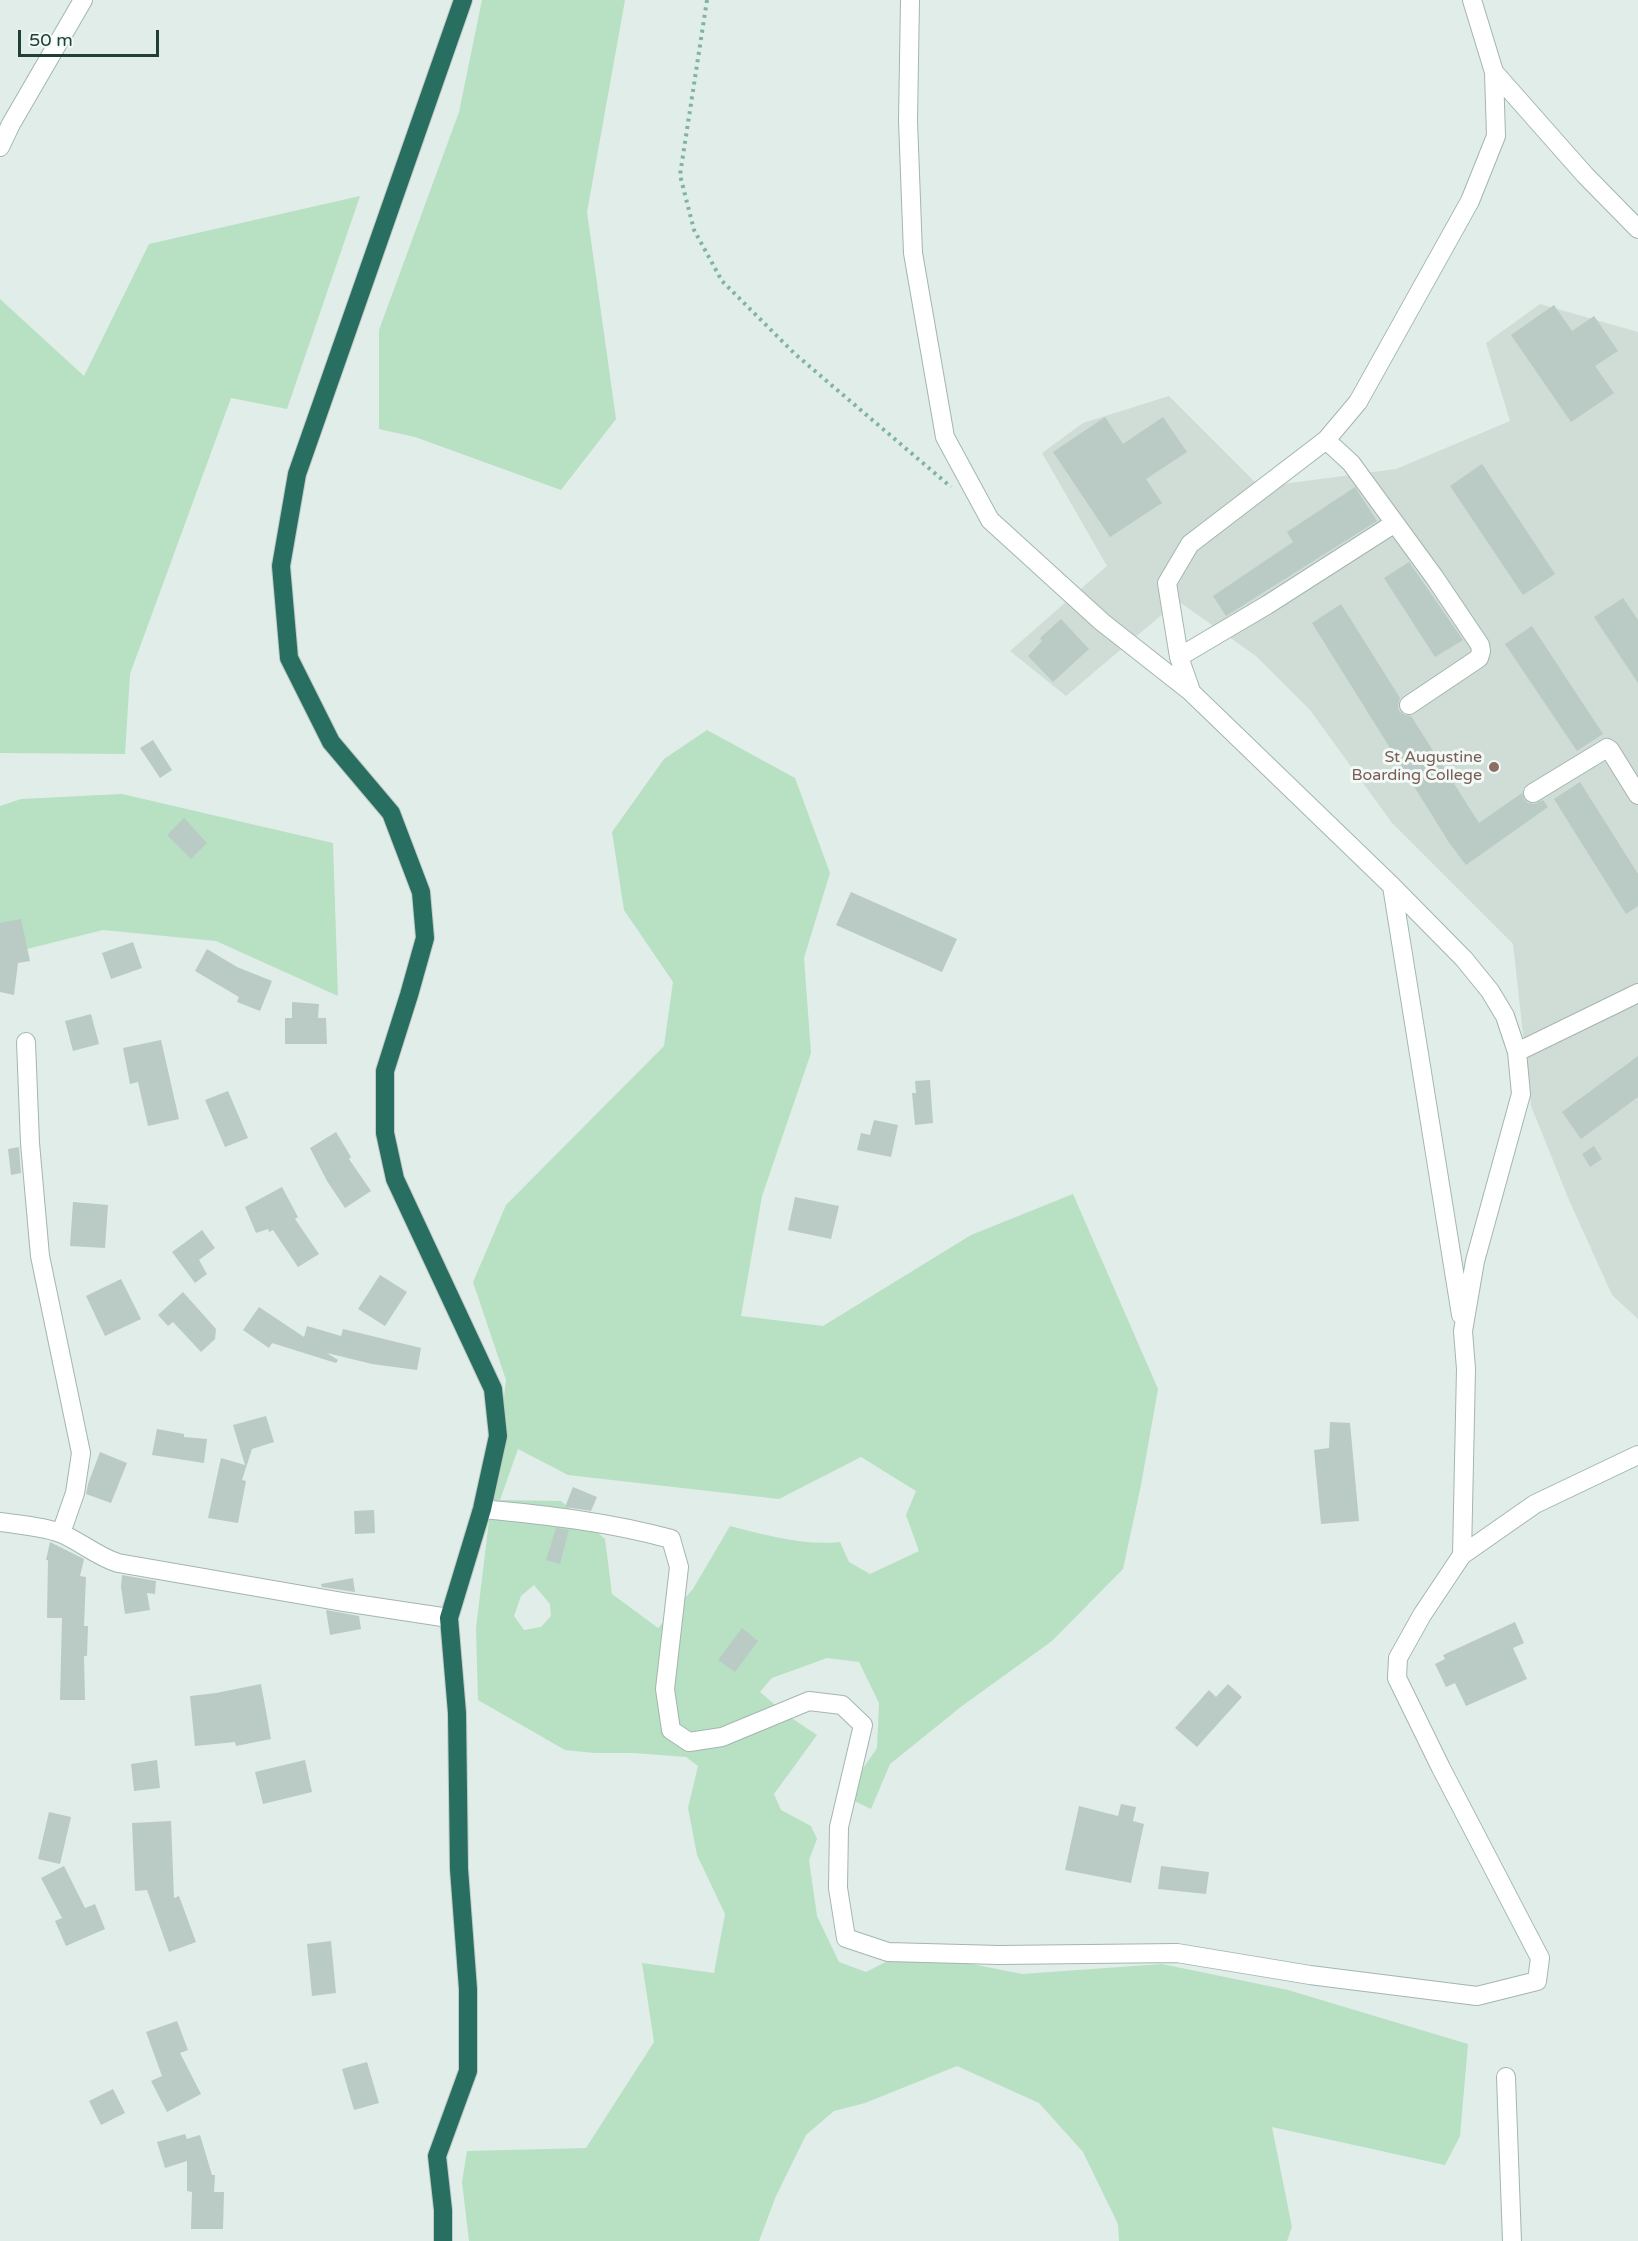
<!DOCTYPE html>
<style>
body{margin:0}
#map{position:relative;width:1638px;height:2241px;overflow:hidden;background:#e1ede8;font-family:"Varela Round",sans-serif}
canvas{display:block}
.scale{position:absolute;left:18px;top:30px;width:141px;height:27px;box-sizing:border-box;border:3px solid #204037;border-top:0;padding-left:8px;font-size:18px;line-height:21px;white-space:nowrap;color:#204037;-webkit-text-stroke:4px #f2f9f6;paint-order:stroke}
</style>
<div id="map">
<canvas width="1638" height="2241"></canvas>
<div class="scale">50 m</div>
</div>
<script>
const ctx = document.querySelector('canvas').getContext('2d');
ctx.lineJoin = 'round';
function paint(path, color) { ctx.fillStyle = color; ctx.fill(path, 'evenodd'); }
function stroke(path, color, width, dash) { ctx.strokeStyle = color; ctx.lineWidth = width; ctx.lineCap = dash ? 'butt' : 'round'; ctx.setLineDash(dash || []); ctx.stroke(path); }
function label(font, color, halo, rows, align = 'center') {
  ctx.font = font + ' "Varela Round",sans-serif'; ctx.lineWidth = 6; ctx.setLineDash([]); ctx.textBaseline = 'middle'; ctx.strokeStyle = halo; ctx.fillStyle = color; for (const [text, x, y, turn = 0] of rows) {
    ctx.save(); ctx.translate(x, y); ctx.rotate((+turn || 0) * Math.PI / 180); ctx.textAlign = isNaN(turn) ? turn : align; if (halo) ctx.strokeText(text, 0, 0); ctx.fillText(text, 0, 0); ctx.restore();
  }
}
paint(new Path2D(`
 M1540,304L1638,332V1319L1612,1295L1569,1200L1531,1106L1513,944L1392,823L1310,710L1256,656L1178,601L1066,696L1010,651L1107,566L1042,453L1083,423L1169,396L1260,487L1396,469L1510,421L1486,343Z`), '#d0ddd7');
paint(new Path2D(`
 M482,0H625L587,212L616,419L561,490L415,437L379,429V330L459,112Z
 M360,196L287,409L231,398L130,674L125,754L0,753V299L84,376L149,244Z
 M707,730L795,778L830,873L804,958L811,1053L762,1196L741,1316L823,1326L971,1235L1073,1194L1158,1389L1141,1485L1123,1569L1052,1641L962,1706L890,1764L871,1809L844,1796L877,1748L879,1703L859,1662L827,1658L772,1678L760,1692L787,1715L817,1735L774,1794L781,1810L811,1826L817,1839L809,1860L817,1916L839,1962L866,1972L907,1951L1022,1974L1162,1964L1288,1990L1468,2044L1460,2136L1445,2165L1272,2127L1292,2227L1287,2241H1119L1118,2224L1083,2152L1039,2103L957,2066L865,2103L834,2111L806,2135L776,2196L759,2241H469L462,2182L467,2151L586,2148L654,2042L642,1963L714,1973L725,1914L697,1855L688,1808L698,1766L686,1757L634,1753H595L565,1750L478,1700L476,1628L506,1380L473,1282L506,1205L664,1046L673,982L624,910L612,832L664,759ZM518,1449L568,1475L779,1499L861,1457L916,1491L906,1515L919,1551L870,1574L849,1562L840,1542C803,1546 766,1535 730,1526L693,1589L658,1628L612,1594L605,1539L561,1501L500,1500ZM534,1585L550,1604L551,1616L541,1627L524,1630L514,1616L521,1596Z
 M122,794L333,843L338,996L216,941L103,930L11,953L0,960V806L21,799Z`), '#b8e0c3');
paint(new Path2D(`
 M1554,305L1572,331L1594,316L1618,351L1595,366L1614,393L1571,422L1511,335Z
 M1105,417L1123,444L1163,417L1187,452L1146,479L1162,503L1110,537L1053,452Z
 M1482,464L1555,574L1523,595L1450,486Z
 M1355,487L1377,521L1226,616L1213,596L1293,542L1287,532Z
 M1409,562L1463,640L1435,657L1384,578Z
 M1623,598L1638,620V683L1594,617Z
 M1341,604L1400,698L1398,705L1399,711L1405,715L1411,716L1479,823L1522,793L1524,799L1528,803L1534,804L1543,800L1548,807L1466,865L1450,844L1312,623Z
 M1061,619L1089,649L1053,682L1028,656L1042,641L1040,638Z
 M1532,626L1603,734L1577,751L1505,644Z
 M153,740L172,770L160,778L140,748Z
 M1580,782L1638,874V906L1626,914L1554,799Z
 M184,818L207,843L191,859L167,835Z
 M851,892L957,939L942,972L836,925Z
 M21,919L30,961L18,963L14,995L0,992V923Z
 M133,942L142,968L111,979L102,953Z
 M207,949L237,967L272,981L260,1011L237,1002L239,997L195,971Z
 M292,1002L319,1004L318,1018H326L327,1044H285V1018H292Z
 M91,1014L99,1044L73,1051L65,1021Z
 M161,1040L179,1119L148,1126L138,1082L130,1084L123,1048Z
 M1638,1056V1097L1581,1139L1562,1112Z
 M930,1080L933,1123L915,1125L912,1093H916L915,1081Z
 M228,1091L248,1138L225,1147L205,1100Z
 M874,1120L898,1125L891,1157L857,1150L861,1133L870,1135Z
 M336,1132L351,1157L349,1159L371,1191L345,1208L327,1181L310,1148Z
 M1594,1146L1602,1159L1590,1167L1582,1154Z
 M19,1147L21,1173L11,1175L8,1149Z
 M282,1187L298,1217L295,1219L319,1254L298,1267L273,1230L269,1232L268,1229L256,1233L245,1207Z
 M795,1197L839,1206L831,1239L788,1230Z
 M73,1202L108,1205L105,1248L70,1246Z
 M202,1230L215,1248L199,1260L207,1274L195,1283L172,1252Z
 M380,1275L407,1292L385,1326L358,1309Z
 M121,1279L141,1319L105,1336L86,1296Z
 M183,1292L216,1329L215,1339L201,1352L173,1322L168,1326L158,1315Z
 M259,1307L304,1337L307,1326L341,1336L343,1329L421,1348L417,1370L372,1364L327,1353L338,1360L336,1363L272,1343L269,1348L243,1330Z
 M266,1416L274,1442L252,1449L242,1480L246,1481L238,1523L208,1518L221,1458L245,1465L233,1425Z
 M1330,1422L1350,1423L1359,1521L1321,1524L1314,1450L1329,1448Z
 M157,1429L184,1434V1437L207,1439L204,1463L152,1455Z
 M100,1452L127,1463L111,1503L86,1494L88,1484Z
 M573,1487L597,1497L591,1511L565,1507Z
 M374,1510L375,1533L355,1534L354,1511Z
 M556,1528L569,1530L560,1564L546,1560Z
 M50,1542L84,1559L80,1576L86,1577L84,1626H88L87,1656H84L85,1700H60L62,1618H47L48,1560H46Z
 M122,1575L156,1581L155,1594L147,1593L150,1610L125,1614L121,1587Z
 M353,1578L355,1592L322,1587L321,1584Z
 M326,1610L359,1616L361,1629L330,1635Z
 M1515,1622L1524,1643L1513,1648L1527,1679L1466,1706L1455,1683L1446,1687L1435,1664L1445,1659L1443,1655Z
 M742,1628L758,1641L735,1672L718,1660Z
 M261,1684L271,1739L236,1746L235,1742L195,1746L190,1696L216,1693Z
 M1228,1684L1242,1697L1197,1747L1175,1728L1209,1690L1216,1697Z
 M157,1760L160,1788L134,1791L131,1764Z
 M305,1760L312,1792L263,1804L255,1772Z
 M1121,1804L1136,1807L1133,1821L1144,1824L1131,1883L1065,1870L1079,1806L1118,1816Z
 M49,1812L71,1817L60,1864L38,1859Z
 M171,1821L174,1898L179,1896L196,1942L169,1952L147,1890L135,1891L132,1823Z
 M64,1866L85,1908L95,1904L105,1929L66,1946L55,1921L62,1918L41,1878Z
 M1161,1866L1209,1872L1206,1894L1158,1889Z
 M331,1941L336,1993L312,1996L307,1944Z
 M177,2021L188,2050L180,2053L201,2094L167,2112L151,2081L162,2076L146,2032Z
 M367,2062L379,2103L354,2110L342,2069Z
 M113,2089L125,2113L101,2125L89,2101Z
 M185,2134L187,2139L200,2135L212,2175H215L214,2192H224L223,2229H191L192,2192L187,2191V2161L165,2168L157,2142Z`), '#b9cbc4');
const minor = new Path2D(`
 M1494,72L1585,175L1638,229
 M0,147L11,124L83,0
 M1326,440L1351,463L1435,578L1480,645L1481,651L1479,658L1409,705
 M1179,657L1267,605L1395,523
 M1191,691L1179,657L1167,583L1190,544L1326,440L1358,402L1470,201L1496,136L1494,72L1472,0
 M1533,793L1607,748L1610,750L1638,795
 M1392,886L1461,1315
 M26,1042L30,1143L40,1256L81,1453L75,1493L61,1533
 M1517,1052L1638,993
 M482,1509C546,1515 609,1522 671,1539L679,1567L665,1689L671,1730L689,1742L722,1737L809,1701L842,1705L863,1725L839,1827L838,1888L846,1938L888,1952L999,1955L1177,1953L1310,1975L1477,1996L1537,1981L1540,1958L1441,1768L1397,1678L1398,1658L1422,1615L1462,1555L1466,1369L1463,1331L1475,1261L1521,1094L1517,1052L1505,1016L1490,991L1464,959L1392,886L1191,692L1102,622L990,520L945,437L913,253L908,121L910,0
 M0,1522C20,1525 41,1526 60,1533C80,1541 96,1556 118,1563L343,1602L449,1618
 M1462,1555L1535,1504L1638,1455
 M1506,2077L1512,2241`);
const highway = new Path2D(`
 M443,2241V2210L437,2156L468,2071V1989L459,1869L457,1713L449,1618L482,1509L498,1436L493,1389L395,1179L385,1133V1071L409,995L425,938L421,892L391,813L331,742L289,658L281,566L297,474L463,0`);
stroke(minor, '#a3b6af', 20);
stroke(highway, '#c1cac7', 20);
stroke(new Path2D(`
 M707,0L680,175L694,230L722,281L795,354L951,487`), '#7fb4a3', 4, [3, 4.5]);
stroke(minor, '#fff', 18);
stroke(highway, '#296f61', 18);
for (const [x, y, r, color] of [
 [1494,767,6,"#8d6e63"]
]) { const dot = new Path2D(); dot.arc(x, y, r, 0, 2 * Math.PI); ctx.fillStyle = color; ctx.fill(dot); stroke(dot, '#f2f9f6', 2); }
label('16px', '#785e54', '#f2f9f6', [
 ["St Augustine",1482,758],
 ["Boarding College",1482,776]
], 'right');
</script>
